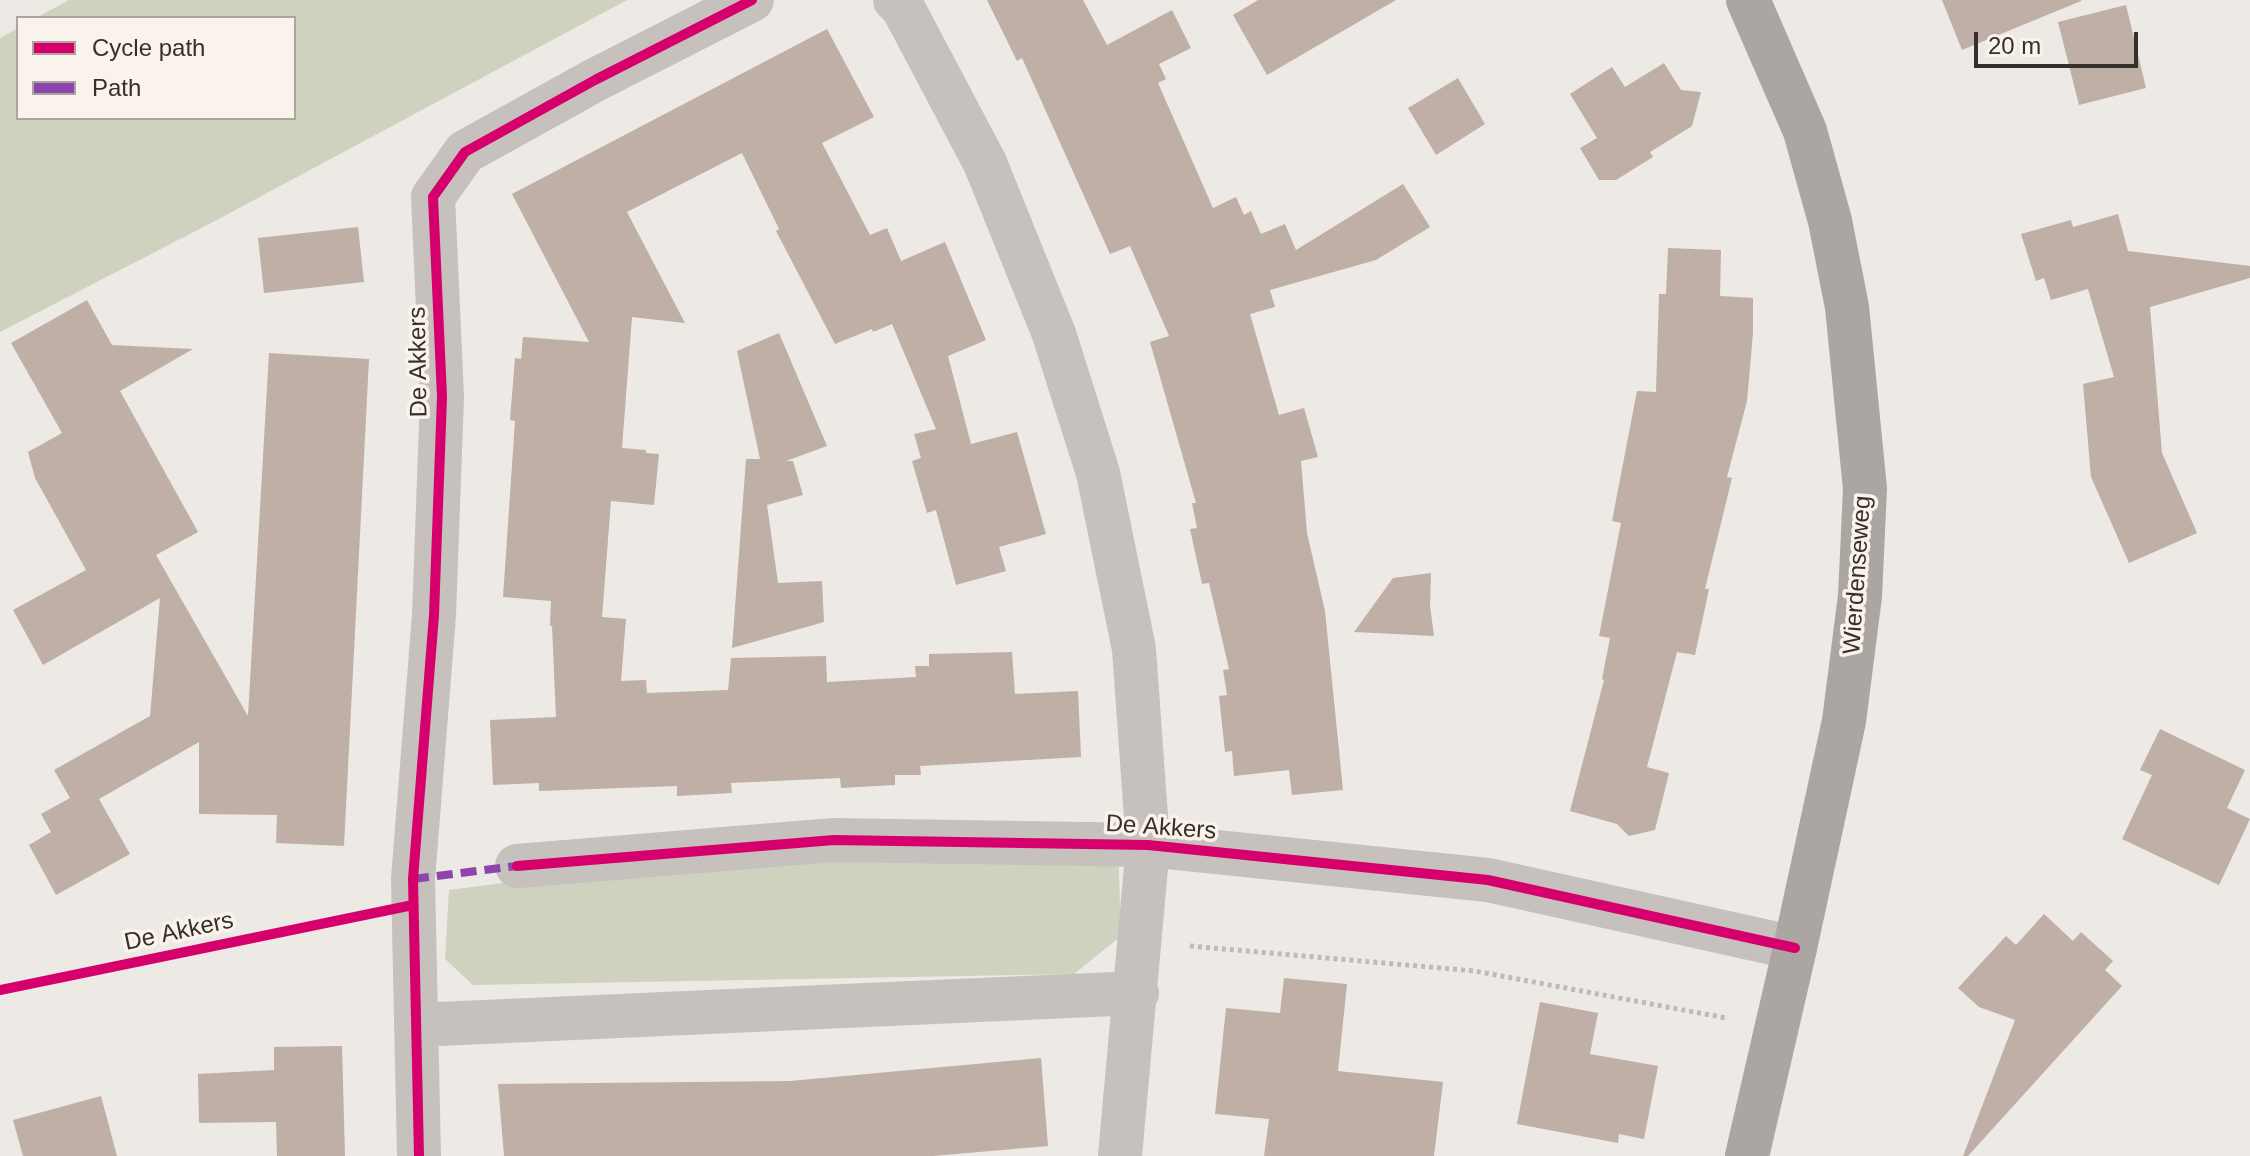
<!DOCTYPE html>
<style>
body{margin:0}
#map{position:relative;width:2250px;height:1156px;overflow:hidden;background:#ede9e4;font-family:Arial,sans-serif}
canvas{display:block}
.legend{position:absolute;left:16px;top:16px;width:280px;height:104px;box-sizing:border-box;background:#f9f3ec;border:2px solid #aba59f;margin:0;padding:10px 14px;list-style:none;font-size:24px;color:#372f2b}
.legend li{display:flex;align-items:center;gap:16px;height:40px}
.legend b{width:40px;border:2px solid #aba59f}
.scale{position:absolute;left:1974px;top:32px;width:164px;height:36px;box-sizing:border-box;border:4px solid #372f2b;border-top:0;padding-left:10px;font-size:24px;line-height:28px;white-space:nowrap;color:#372f2b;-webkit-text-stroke:6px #f9f3ec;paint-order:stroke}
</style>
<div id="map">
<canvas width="2250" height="1156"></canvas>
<ul class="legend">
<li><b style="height:10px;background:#d6006c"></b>Cycle path</li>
<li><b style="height:10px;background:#8e44ad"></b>Path</li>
</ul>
<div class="scale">20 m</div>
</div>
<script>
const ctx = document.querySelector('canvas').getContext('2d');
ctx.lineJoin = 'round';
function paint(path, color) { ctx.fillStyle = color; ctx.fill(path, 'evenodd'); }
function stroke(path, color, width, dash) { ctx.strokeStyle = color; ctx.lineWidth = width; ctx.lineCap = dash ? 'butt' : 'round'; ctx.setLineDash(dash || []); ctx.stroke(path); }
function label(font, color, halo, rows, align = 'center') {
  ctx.font = font + ' Arial,sans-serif'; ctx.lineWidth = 7; ctx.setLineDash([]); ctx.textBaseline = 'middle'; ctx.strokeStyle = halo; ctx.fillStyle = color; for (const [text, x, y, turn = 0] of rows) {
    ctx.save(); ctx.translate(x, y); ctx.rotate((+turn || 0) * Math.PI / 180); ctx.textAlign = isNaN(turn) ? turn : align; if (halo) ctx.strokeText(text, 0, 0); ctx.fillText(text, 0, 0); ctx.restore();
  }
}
paint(new Path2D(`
 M69,0H627L213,222L0,332V38L18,28V118H294V18H36Z
 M834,840L1118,844L1121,936L1074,974L473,985L445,959L449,890Z`), '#ced2bf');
paint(new Path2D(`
 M987,0H1083L1107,45L1172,10L1191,48L1159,64L1166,79L1158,83L1213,208L1236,197L1244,215L1251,211L1261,234L1285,224L1296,250L1403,184L1430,227L1376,260L1270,290L1275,307L1250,314L1279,415L1304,408L1318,457L1301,461L1307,533L1325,611L1343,790L1292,795L1289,770L1234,776L1232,751L1225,752L1219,696L1227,695L1223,670L1229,669L1209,583L1202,584L1190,529L1197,528L1192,503H1196L1150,342L1169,336L1130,246L1110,254L1022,58L1017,61Z
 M1258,0H1396L1267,75L1233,15Z
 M1942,0H2081V1L1962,50Z
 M2126,5L2146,88L2079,105L2058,22Z
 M827,29L874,117L822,143L870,235L887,228L901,261L945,242L986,340L948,356L971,444L1017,432L1046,534L999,547L1006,571L956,585L936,510L927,513L912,461L921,458L914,434L936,429L892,324L873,332L872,329L835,344L776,231L779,229L742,153L627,212L685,323L632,317L622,448L646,450V453L659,454L654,505L611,501L602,617L626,619L621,681L646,680L647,693L728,690L731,658L826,656L827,682L916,677L915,666H929V654L1012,652L1015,694L1078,691L1081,757L920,766L921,775H895V785L841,788L840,778L731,783L732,793L677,796V786L539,791V783L493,785L490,720L556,717L552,626H550L551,601L503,597L515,421L510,420L515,358L521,359L523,337L589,342L512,194Z
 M1664,63L1681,90L1701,92L1692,126L1650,152L1653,157L1616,180H1599L1580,148L1597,138L1570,94L1612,67L1625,87Z
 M1458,78L1485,124L1436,155L1408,108Z
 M2118,214L2128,251L2250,266V278L2150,307L2162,453L2197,533L2129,563L2091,477L2083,384L2114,377L2088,289L2051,300L2044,278L2036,281L2021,234L2071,220L2073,227Z
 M358,227L364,282L264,293L258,238Z
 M1668,248L1721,250L1720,296L1753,298V333L1747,401L1727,477L1732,478L1705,589H1709L1695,655L1677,652L1647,767L1669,773L1655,830L1629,836L1617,824L1570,811L1604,680L1602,679L1610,638L1599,636L1621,523L1612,521L1637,391L1656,392L1659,294H1666Z
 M87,300L112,345L193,349L120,391L198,532L156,555L248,716L269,353L369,359L344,846L276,843L277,815L199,814V742L99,799L130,854L56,895L29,845L51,832L41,814L70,798L54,770L150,716L160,598L43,665L13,610L86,570L35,478L28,452L62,433L11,343Z
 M779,333L827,446L786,461H793L803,495L767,505L778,583L822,581L824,622L732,648L746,459H760L737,351Z
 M1431,573L1430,606L1434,636L1354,632L1393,578Z
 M2160,729L2245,770L2227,808L2250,819L2219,885L2122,839L2152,775L2140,770Z
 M2044,914L2073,941L2081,932L2113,961L2105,970L2122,986L1968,1156H1963L2015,1020L1979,1007L1958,988L2006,936L2016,945Z
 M1284,978L1347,984L1338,1071L1443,1082L1434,1156H1264L1269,1119L1215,1114L1226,1008L1280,1013Z
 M1540,1002L1598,1013L1590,1054L1658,1066L1644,1139L1619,1134L1618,1143L1517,1124Z
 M342,1046L345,1156H277L276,1122L199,1123L198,1074L274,1070V1047Z
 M1041,1058L1048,1146L933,1156H504L498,1084L790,1081Z
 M101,1096L117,1156H23L13,1120Z`), '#bfafa7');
stroke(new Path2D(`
 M1190,946L1475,971L1726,1018`), '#bfbab5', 5, [4, 4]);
stroke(new Path2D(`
 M895,0L903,8L985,163L1054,334L1098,473L1134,649L1148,845L1120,1156
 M517,866L834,840L1148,845L1488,880L1795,948
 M416,1025L1137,993
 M419,1156L413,879L434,615L442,397L433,197L465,152L595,80L752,0`), '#c6c1bd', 44);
stroke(new Path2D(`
 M1747,1156L1795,948L1844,721L1860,596L1865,489L1847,307L1830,221L1805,131L1748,0`), '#aba6a2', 44);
stroke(new Path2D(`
 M413,879L517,866`), '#8e44ad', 8, [16, 8]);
stroke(new Path2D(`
 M517,866L834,840L1148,845L1488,880L1795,948
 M0,990L413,905
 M419,1156L413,879L434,615L442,397L433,197L465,152L595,80L752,0`), '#d6006c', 10);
label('24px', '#372f2b', '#f9f3ec', [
 ["De Akkers",419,362,-91],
 ["Wierdenseweg",1858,575,-86],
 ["De Akkers",1161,828,4],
 ["De Akkers",179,932,-12]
]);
</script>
